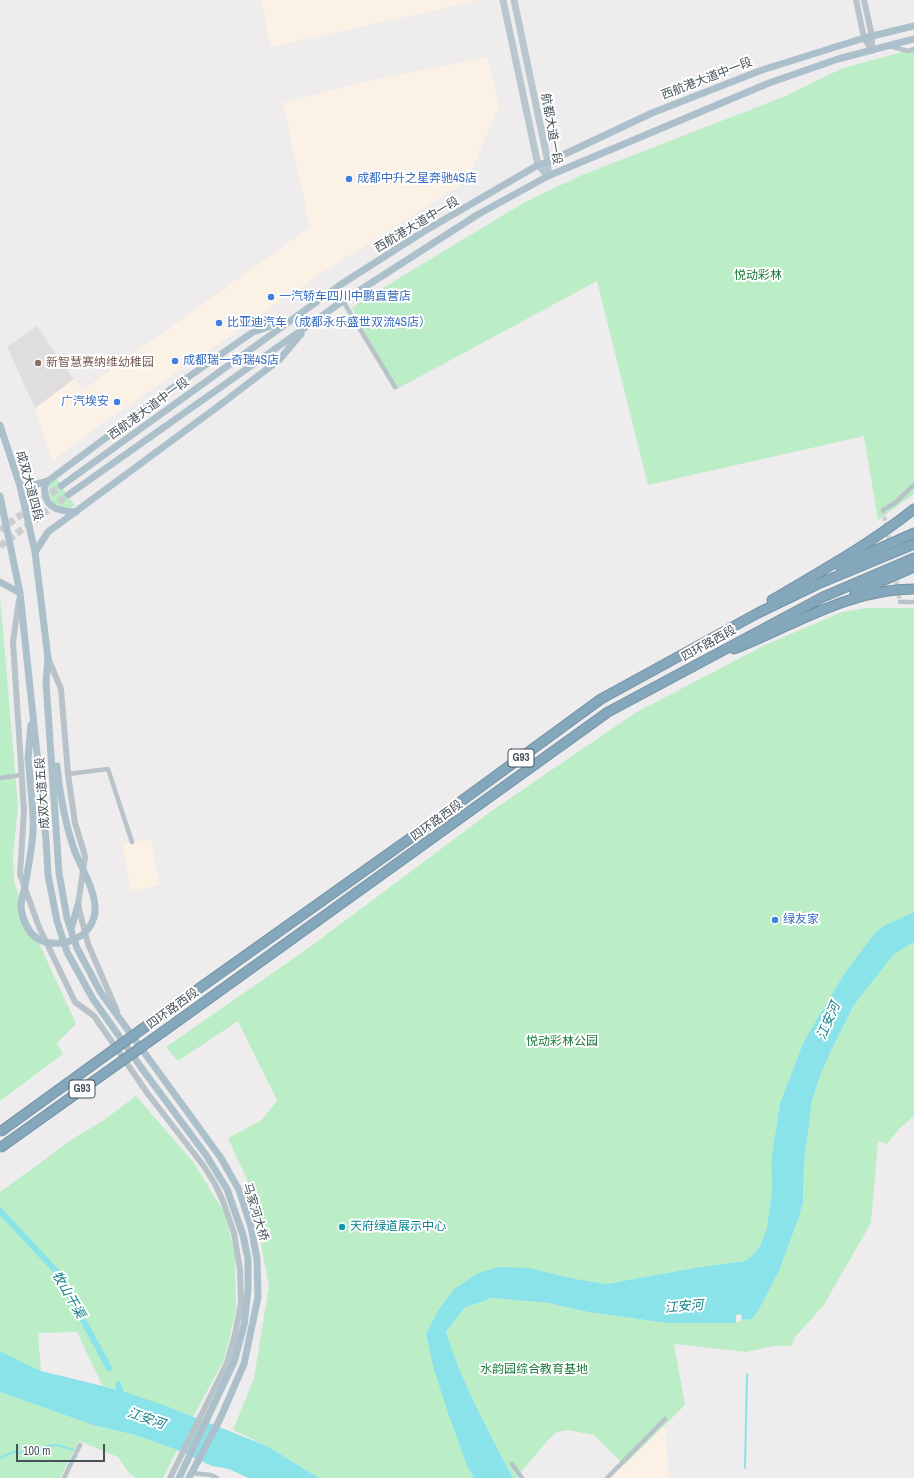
<!DOCTYPE html>
<meta charset="utf-8">
<style>
body{margin:0}
#map{position:relative;width:914px;height:1478px;overflow:hidden;background:#efeced;font-family:"Archivo Narrow",sans-serif}
canvas{display:block}
.scale{position:absolute;left:16px;top:1444px;width:89px;height:18px;box-sizing:border-box;border:2px solid #455359;border-top:0;padding-left:5px;font-size:12px;line-height:14px;white-space:nowrap;color:#455359;-webkit-text-stroke:3px #fff;paint-order:stroke}
</style>
<div id="map">
<canvas width="914" height="1478"></canvas>
<div class="scale">100 m</div>
</div>
<script>
const ctx = document.querySelector('canvas').getContext('2d');
ctx.lineJoin = 'round';
function paint(path, color) { ctx.fillStyle = color; ctx.fill(path, 'evenodd'); }
function stroke(path, color, width, dash) { ctx.strokeStyle = color; ctx.lineWidth = width; ctx.lineCap = dash ? 'butt' : 'round'; ctx.setLineDash(dash || []); ctx.stroke(path); }
function label(font, color, halo, rows, align = 'center') {
  ctx.font = font + ' "Archivo Narrow","Noto Sans SC",sans-serif'; ctx.lineWidth = 4; ctx.setLineDash([]); ctx.textBaseline = 'middle'; ctx.strokeStyle = halo; ctx.fillStyle = color; for (const [text, x, y, turn = 0] of rows) {
    ctx.save(); ctx.translate(x, y); ctx.rotate((+turn || 0) * Math.PI / 180); ctx.textAlign = isNaN(turn) ? turn : align; if (halo) ctx.strokeText(text, 0, 0); ctx.fillText(text, 0, 0); ctx.restore();
  }
}
paint(new Path2D(`
 M261,0H476V1L271,47Z
 M487,57L499,106L467,181L320,274L104,422L52,461L35,408L74,379L83,390L310,227L283,103L367,81Z
 M151,839L159,885L131,891L122,844Z
 M665,1425L669,1478H610L624,1465Z`), '#fbf1e5');
paint(new Path2D(`
 M37,326L74,379L35,408L7,347Z`), '#e0ddde');
paint(new Path2D(`
 M914,49V494L878,520L864,436L648,485L597,281L395,390L352,308L371,295L527,201L582,175L783,97L843,68Z
 M55,476L75,506C66,510 59,507 52,501C47,491 48,485 55,476Z
 M0,596L18,806L13,856L14,882L26,915L76,1024L57,1043L63,1054L0,1101Z
 M867,608H914V912L885,925L844,974L804,1041L780,1103L771,1160L772,1189L767,1228L760,1246L752,1256L745,1261L700,1267L606,1284L498,1267L426,1334C433,1367 443,1398 454,1429C460,1446 465,1463 474,1478H319L267,1446L233,1430L254,1378L269,1286L250,1186L228,1138L262,1120L277,1100L238,1021L178,1061L166,1047L310,947L493,810L635,713L763,646L842,612Z
 M914,942V1116L900,1128L887,1144L878,1141L871,1223L823,1306L795,1337L791,1346H774L746,1352L674,1344L685,1405L624,1465L594,1435L568,1430L557,1432L548,1440L516,1478H513C488,1431 462,1383 446,1332L464,1308L492,1298L548,1303L588,1312L667,1323H736L742,1320L752,1319L758,1311L779,1271L799,1217L803,1202L804,1163L812,1101L820,1076L830,1053L854,1005L894,954Z
 M136,1096L194,1163L225,1214L235,1255L236,1310L224,1360L193,1417L119,1390L102,1385L77,1332L38,1333L41,1371L0,1351V1192L74,1138L101,1122Z
 M0,1392L93,1425L135,1435L177,1450L163,1478H136L129,1473L118,1457L79,1441L60,1478H0Z`), '#bbedc6');
paint(new Path2D(`
 M914,912V942L894,954L854,1005L830,1053L820,1076L812,1101L804,1163L803,1202L799,1217L779,1271L758,1311L752,1319L742,1320L741,1314L736,1315V1323H667L588,1312L548,1303L492,1298L464,1308L446,1332C462,1383 488,1431 513,1478H474L467,1466L447,1410L433,1366L426,1334L438,1311L454,1289L477,1274L498,1267L530,1268L570,1278L606,1284L700,1267L745,1261L752,1256L760,1246L767,1228L772,1189L771,1160L780,1103L804,1041L844,974L875,933L885,925Z
 M0,1351L41,1371L119,1390L166,1406L267,1446L319,1478H248L229,1469L212,1466L177,1450L135,1435L93,1425L0,1392Z`), '#89e3e9');
stroke(new Path2D(`
 M0,1458L13,1452L32,1453L47,1446L58,1445L73,1450
 M745,1468L747,1374`), '#89e3e9', 2);
stroke(new Path2D(`
 M0,1211L57,1272L109,1368
 M118,1384L122,1397`), '#89e3e9', 6);
stroke(new Path2D(`
 M883,510L890,544
 M895,575L900,602`), '#cdcdcf', 4.5, [4.5, 2]);
stroke(new Path2D(`
 M0,530L61,486
 M0,546L68,495`), '#cdcdcf', 7, [7, 3.5]);
const motorway = new Path2D(`
 M840,566L914,533
 M855,593L914,567
 M772,600C821,571 870,544 914,509
 M734,649C793,626 848,589 914,589
 M156,1019L419,832L601,699L758,613L818,584L914,544
 M164,1031L608,712L823,597L914,558`);
stroke(motorway, '#7092a6', 11);
stroke(new Path2D(`
 M889,46L908,51L914,49
 M343,301L395,387
 M883,510L895,503L914,485
 M900,602H914
 M68,774L108,769L132,842
 M0,778L21,775
 M512,1464L522,1478
 M192,1473L211,1475L217,1478
 M64,1478L80,1445
 M607,1478L665,1419`), '#b8c3c9', 4.5);
stroke(new Path2D(`
 M856,0L864,38L872,51
 M864,0L872,36V49
 M19,600L13,642L24,811L20,874L39,927L75,1002L94,1016L148,1094L203,1165L215,1184L223,1201L234,1233L240,1270L241,1303L235,1334L227,1363L170,1478
 M48,658L61,689L68,774L75,823L83,849L85,857L78,905L88,944L117,1011`), '#b8c3c9', 6);
stroke(new Path2D(`
 M503,0L538,165L548,176
 M514,0L548,162V176`), '#b8c6ce', 7);
stroke(new Path2D(`
 M0,425L20,486L35,552L48,658L46,682L59,873L67,918L77,948L101,993L221,1158L239,1190L251,1227L257,1259L258,1297L244,1364L220,1419L189,1478
 M48,481C45,484 44,488 45,492C46,510 62,511 76,512
 M20,486L37,484L48,481L171,389L253,332L283,322
 M61,486L340,285L423,232L538,165L548,162L652,113L762,70L864,38L914,26
 M68,495L340,303L477,215L548,176L769,83L838,59L914,39
 M0,496L20,593L46,839L48,875L57,921L67,952L93,999L143,1070L206,1155L227,1189L243,1235L248,1259V1290L244,1325L234,1362L179,1478
 M35,552L48,532L216,408L279,360L301,334
 M0,582L20,593
 M30,777L28,759L31,725
 M71,929L78,905`), '#acc0cb', 7);
stroke(motorway, '#85a7bb', 9);
const motorwayBridge = new Path2D(`
 M0,1132L156,1019
 M0,1148L164,1031`);
stroke(motorwayBridge, '#7092a6', 11, []);
stroke(new Path2D(`
 M30,777C31,795 34,813 33,831C32,850 28,868 25,886C24,892 21,900 21,906C22,921 30,938 45,942C60,945 69,943 82,935C91,928 96,917 95,906C93,886 82,869 75,852C65,824 60,795 57,766`), '#acc0cb', 7);
stroke(motorwayBridge, '#85a7bb', 9);
for (const [x, y, r, color] of [
 [349,179,4,"#3f7fe0"],
 [271,297,4,"#3f7fe0"],
 [219,323,4,"#3f7fe0"],
 [175,361,4,"#3f7fe0"],
 [38,363,4,"#8d6e63"],
 [117,402,4,"#3f7fe0"],
 [775,920,4,"#3f7fe0"],
 [342,1227,4,"#0f9aa8"]
]) { const dot = new Path2D(); dot.arc(x, y, r, 0, 2 * Math.PI); ctx.fillStyle = color; ctx.fill(dot); stroke(dot, '#fff', 1.5); }
for (const [x, y, w] of [
 [521,758,26],
 [82,1089,26]
]) { const box = new Path2D(); box.roundRect(x - w / 2, y - 9, w, 18, 3); ctx.fillStyle = '#fff'; ctx.fill(box); stroke(box, '#455359', 1); }
label('bold 11px', '#455359', null, [
 ["G93",521,758],
 ["G93",82,1089]
]);
label('12px', '#455359', '#fff', [
 ["西航港大道中一段",707,79,-21],
 ["航都大道一段",551,129,80],
 ["西航港大道中一段",417,225,-31],
 ["西航港大道中一段",149,409,-36],
 ["成双大道四段",29,486,75],
 ["四环路西段",709,644,-29],
 ["成双大道五段",43,793,-94],
 ["四环路西段",437,821,-36],
 ["四环路西段",173,1009,-36],
 ["马家河大桥",255,1212,73]
]);
label('12px', '#366cbe', '#fff', [
 ["成都中升之星奔驰4S店",357,179],
 ["一汽轿车四川中鹏直营店",279,297],
 ["比亚迪汽车（成都永乐盛世双流4S店）",227,323],
 ["成都瑞一奇瑞4S店",183,361],
 ["广汽埃安",109,402,"right"],
 ["绿友家",783,920]
], 'left');
label('12px', '#19783a', '#fff', [
 ["悦动彩林",758,276],
 ["悦动彩林公园",562,1042],
 ["水韵园综合教育基地",534,1370]
]);
label('12px', '#785e54', '#fff', [
 ["新智慧赛纳维幼稚园",46,363]
], 'left');
label('12px', '#0d838f', '#fff', [
 ["天府绿道展示中心",350,1227]
], 'left');
label('italic 13px', '#107e84', '#fff', [
 ["江安河",829,1021,-67],
 ["牧山干渠",68,1295,60],
 ["江安河",684,1307,-5],
 ["江安河",146,1419,19]
]);
</script>
